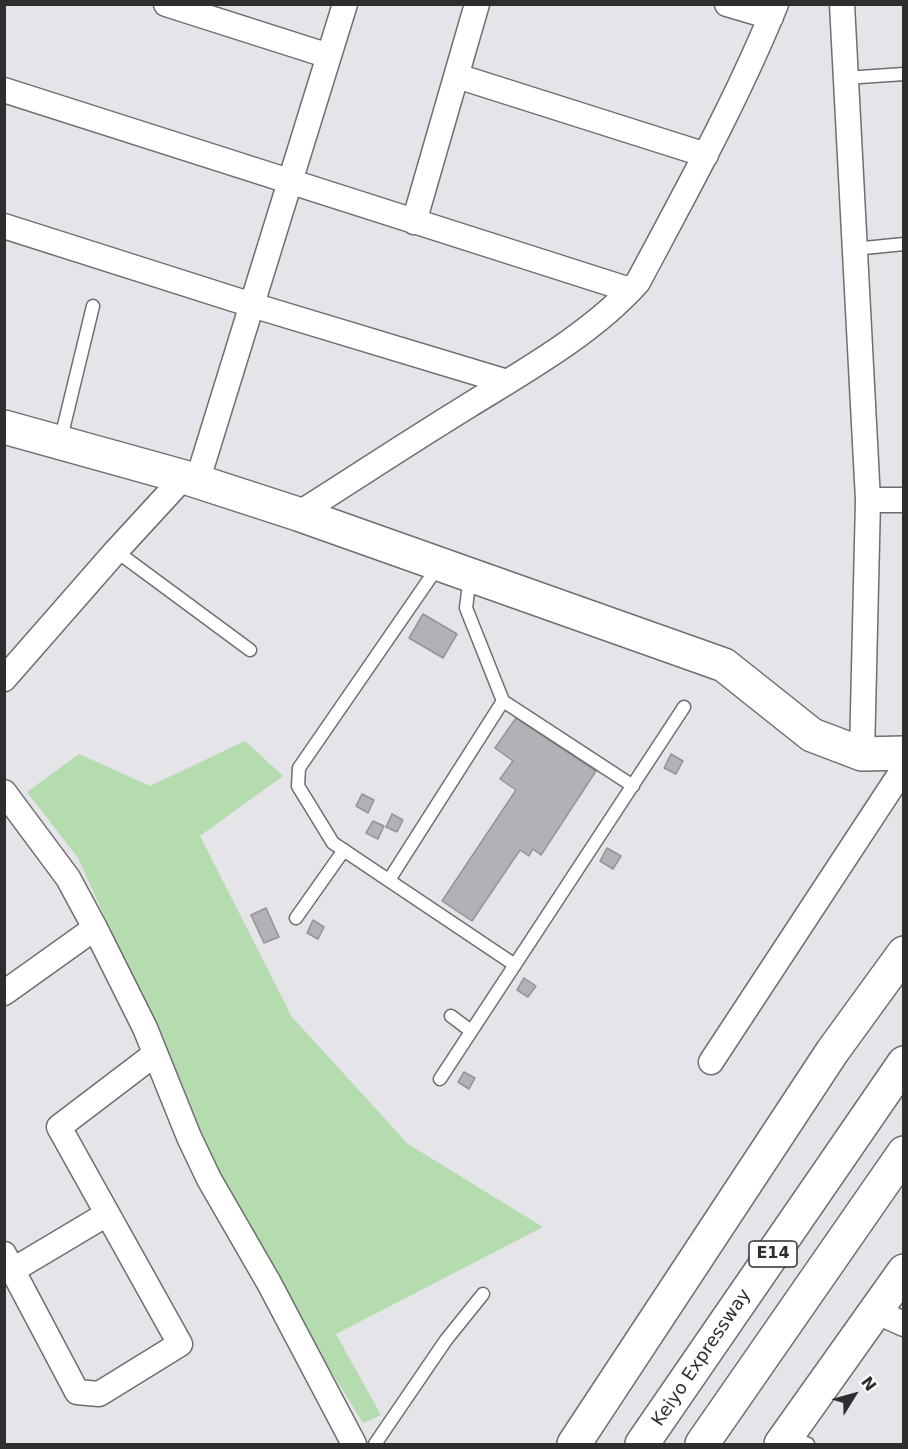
<!DOCTYPE html>
<style>
body{margin:0}
#map{position:relative;width:908px;height:1449px;overflow:hidden;background:#e4e4e9;font-family:"DejaVu Sans",sans-serif}
canvas{display:block}
.frame{position:absolute;inset:0;border:6px solid #2d2e2f;pointer-events:none}
.north{position:absolute;left:824px;top:1365px;width:60px;height:60px;-webkit-text-stroke:4px #fff;paint-order:stroke;rotate:53deg;font-size:16px;font-weight:700;line-height:24px;text-align:center;color:#2d2e2f}
.north::after{content:'';display:block;margin:auto;width:21px;height:27px;background:#2d2e2f;clip-path:polygon(50% 0,100% 100%,50% 72%,0 100%)}
</style>
<div id="map">
<canvas width="908" height="1449"></canvas>
<div class="frame"></div>
<div class="north">N</div>
</div>
<script>
const ctx = document.querySelector('canvas').getContext('2d');
ctx.lineJoin = 'round';
function paint(path, color) { ctx.fillStyle = color; ctx.fill(path, 'evenodd'); }
function stroke(path, color, width, dash) { ctx.strokeStyle = color; ctx.lineWidth = width; ctx.lineCap = dash ? 'butt' : 'round'; ctx.setLineDash(dash || []); ctx.stroke(path); }
function label(font, color, halo, rows, align = 'center') {
  ctx.font = font + ' "DejaVu Sans",sans-serif'; ctx.lineWidth = 6; ctx.setLineDash([]); ctx.textBaseline = 'middle'; ctx.strokeStyle = halo; ctx.fillStyle = color; for (const [text, x, y, turn = 0] of rows) {
    ctx.save(); ctx.translate(x, y); ctx.rotate((+turn || 0) * Math.PI / 180); ctx.textAlign = isNaN(turn) ? turn : align; if (halo) ctx.strokeText(text, 0, 0); ctx.fillText(text, 0, 0); ctx.restore();
  }
}
paint(new Path2D(`
 M245,741L283,776L200,836L292,1017L408,1144L543,1227L336,1334L381,1415L363,1423L295,1313L200,1140L173,1067L78,858L27,792L79,754L150,786Z`), '#b4dcae');
const building = new Path2D(`
 M423,614L457,634L443,658L409,638Z
 M516,718L596,771L541,855L533,849L529,856L520,850L472,921L442,901L516,790L500,779L513,761L495,748Z
 M671,754L683,761L676,774L664,768Z
 M362,794L374,800L368,813L356,806Z
 M392,814L403,820L397,832L386,827Z
 M373,821L384,826L378,839L366,833Z
 M607,848L621,856L613,869L600,861Z
 M266,908L279,937L264,943L251,915Z
 M313,920L324,927L318,939L307,933Z
 M524,978L536,986L528,997L517,990Z
 M464,1072L475,1078L469,1089L458,1082Z`);
paint(building, '#b1b2b6');
stroke(building, '#949498', 1.5);
const lane = new Path2D(`
 M845,78L904,74
 M854,249L904,244
 M60,442L93,306
 M116,551L250,650
 M439,565L299,768L298,786L333,843L515,965
 M503,701L633,786
 M389,880L503,701L466,608L470,576
 M296,918L344,850
 M451,1016L471,1031
 M440,1079L684,707
 M789,1436L808,1444
 M375,1444L446,1340L483,1294`);
const street = new Path2D(`
 M166,4L329,56
 M727,4L771,17
 M842,4L868,500L862,754
 M457,76L706,155
 M4,90L630,290
 M414,222L477,4
 M4,226L252,305L507,382
 M197,482L345,4
 M868,500H904
 M298,514C355,478 411,441 468,406C525,371 594,332 638,282C687,190 737,100 776,4
 M4,679L116,551L184,477
 M4,792L68,878L95,928L145,1028L189,1137L209,1179L269,1283L354,1444
 M4,993L95,928
 M711,1062L904,768
 M4,1254L77,1392L99,1394L180,1344L59,1127L155,1054
 M13,1270L107,1214
 M877,1312L904,1324`);
const secondary = new Path2D(`
 M4,427L184,477L298,514L724,665L812,735L862,754L904,753
 M574,1444L832,1052L904,953
 M781,1444L904,1271`);
const highway = new Path2D(`
 M642,1444L904,1063
 M702,1444L904,1153`);
stroke(lane, '#6e6e72', 15);
stroke(street, '#6e6e72', 27);
stroke(secondary, '#6e6e72', 36);
stroke(highway, '#6e6e72', 36);
stroke(lane, '#fff', 12);
stroke(street, '#fff', 24);
stroke(secondary, '#fff', 33);
stroke(highway, '#fff', 33);
for (const [x, y, w] of [
 [773,1254,48]
]) { const box = new Path2D(); box.roundRect(x - w / 2, y - 13, w, 26, 4.5); ctx.fillStyle = '#fff'; ctx.fill(box); stroke(box, '#2d2e2f', 1.5); }
label('bold 16px', '#2d2e2f', null, [
 ["E14",773,1254]
]);
label('18px', '#2d2e2f', '#fff', [
 ["Keiyo Expressway",702,1358,-56]
]);
</script>
